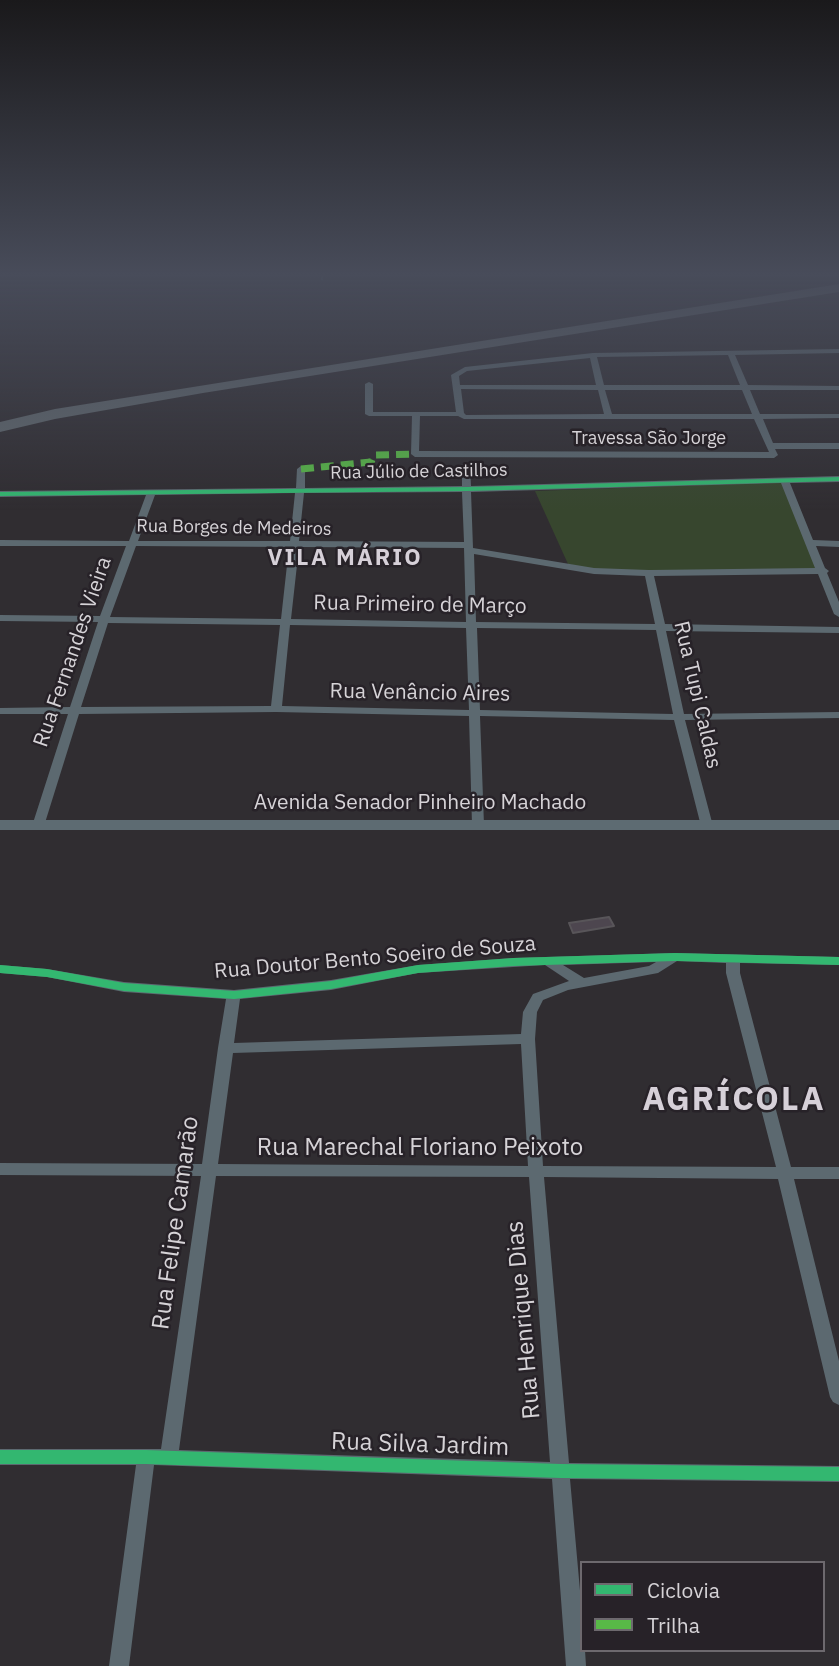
<!DOCTYPE html>
<meta charset="utf-8">
<style>
body{margin:0}
#map{position:relative;width:839px;height:1666px;overflow:hidden;background:#302d31;font-family:"IBM Plex Sans",sans-serif}
canvas{display:block}
.legend{position:absolute;left:580px;top:1561px;width:245px;height:91px;box-sizing:border-box;background:#272228;border:2px solid #6d696e;margin:0;padding:9px 12px;list-style:none;font-size:21px;color:#d6d3d7}
.legend li{display:flex;align-items:center;gap:14px;height:35px}
.legend b{width:35px;border:2px solid #6d696e}
</style>
<div id="map">
<canvas width="839" height="1666"></canvas>
<ul class="legend">
<li><b style="height:9px;background:#33b770"></b>Ciclovia</li>
<li><b style="height:9px;background:#58b947"></b>Trilha</li>
</ul>
</div>
<script>
const ctx = document.querySelector('canvas').getContext('2d');
ctx.lineJoin = 'round';
function paint(path, color) { ctx.fillStyle = color; ctx.fill(path, 'evenodd'); }
function stroke(path, color, width, dash) { ctx.strokeStyle = color; ctx.lineWidth = width; ctx.lineCap = dash ? 'butt' : 'round'; ctx.setLineDash(dash || []); ctx.stroke(path); }
function label(font, color, halo, rows, align = 'center') {
  ctx.font = font + ' "IBM Plex Sans",sans-serif'; ctx.lineWidth = 5; ctx.setLineDash([]); ctx.textBaseline = 'middle'; ctx.strokeStyle = halo; ctx.fillStyle = color; for (const [text, x, y, turn = 0] of rows) {
    ctx.save(); ctx.translate(x, y); ctx.rotate((+turn || 0) * Math.PI / 180); ctx.textAlign = isNaN(turn) ? turn : align; if (halo) ctx.strokeText(text, 0, 0); ctx.fillText(text, 0, 0); ctx.restore();
  }
}
paint(new Path2D(`
 M782,482L822,570H593L568,564L535,491Z`), '#37462e');
stroke(new Path2D(`
 M322,277V280`), '#317474', 2);
const building = new Path2D(`
 M609,917L614,926L573,933L569,923Z`);
paint(building, '#4d464f');
stroke(building, '#585559', 2);
paint(new Path2D(`
 M839,349V353L735,355L748,385L839,386V390H750L760,414H839V418L763,419L773,443H839V449H775L778,455L774,458L415,457L411,454L412,416H369L365,414V384L369,382L373,384V412H456L451,375L465,367L593,353ZM728,355L740,385H604L597,357ZM590,358L596,385H460L459,376L467,371ZM461,389L598,390L604,414L466,415L464,413ZM605,390H742L752,414H612ZM420,416H458L464,419H754L769,452L419,451Z
 M466,462L470,465L471,486L839,476V482L790,483L813,540L839,541V547L816,546L825,568L829,571L827,573L839,602V617L834,614L818,574L654,576L665,624L839,627V633L666,631L684,714L839,712V718L685,720L713,826L707,830L701,826L674,720L480,716L484,825L478,829L472,825L469,716L276,712L79,714L44,826L38,830L34,829L32,826L68,714H0V708L70,707L98,622L0,621V615L100,616L126,546H0V540L129,541L146,495L0,497V491L296,488L297,469L301,466L305,469V488L462,486V465ZM781,483L815,568L649,570L594,568L473,548L471,492ZM462,492L464,542L299,541L304,493ZM295,493L290,541H138L155,495ZM136,546L289,547L281,619L110,617ZM299,547L464,548L466,622L291,619ZM474,554L594,574L645,576L655,624L476,622ZM108,623L280,625L271,706L81,707ZM290,625L466,628L469,710L282,706ZM477,628L656,630L673,714L480,710Z
 M675,953L839,957V965L740,963V973L791,1167H839V1179H794L839,1361V1405L833,1402L830,1397L778,1179L544,1177L569,1463L839,1466V1482L570,1479L582,1613V1650H585L586,1666H566L552,1479L154,1465L129,1666H109L136,1465H0V1449H161L201,1176L0,1175V1163L202,1164L218,1048L226,999L124,992L47,977L0,973V965L47,969L124,982L234,990L331,980L418,965L513,958ZM677,961L726,963V973L776,1167L543,1166L535,1039L537,1012L543,1000L568,990L658,973ZM656,962L649,966L584,978L563,965ZM545,965L569,981L533,994L523,1012L521,1034L234,1043L240,999L331,990L418,973ZM521,1044L528,1166L218,1164L233,1053ZM216,1176L529,1177L550,1462L179,1450Z`), '#5c6970');
paint(new Path2D(`
 M0,820H839V830H0Z`), '#5d6b72');
paint(new Path2D(`
 M839,284V292L203,393L55,419L0,432V422L55,409Z`), '#60686d');
stroke(new Path2D(`
 M301,469L371,462L374,455L415,454`), '#58b947', 7, [13, 7]);
paint(new Path2D(`
 M839,477V481L467,491L0,496V492L467,487Z
 M675,953L839,957V965L675,961L513,966L418,973L331,989L234,999L124,991L47,977L0,973V965L47,969L124,983L234,991L331,981L418,965L513,958Z
 M0,1450H146L561,1464L839,1467V1481L561,1478L146,1464H0Z`), '#33b770');
const sky = ctx.createLinearGradient(0, 0, 0, 510);
sky.addColorStop(0, '#1a191b');
sky.addColorStop(0.54, '#484c5a');
sky.addColorStop(1, '#484c5a00');
ctx.fillStyle = sky;
ctx.fillRect(0, 0, 839, 510);
label('18px', '#d6d3d7', '#272228', [
 ["Travessa São Jorge",649,439],
 ["Rua Júlio de Castilhos",419,472,-1],
 ["Rua Borges de Medeiros",234,528,1]
]);
label('21px', '#d6d3d7', '#272228', [
 ["Rua Primeiro de Março",420,605,1],
 ["Rua Fernandes Vieira",73,652,-71],
 ["Rua Venâncio Aires",420,693,1],
 ["Rua Tupi Caldas",697,695,77],
 ["Avenida Senador Pinheiro Machado",420,803],
 ["Rua Doutor Bento Soeiro de Souza",375,958,-5]
]);
ctx.letterSpacing = '2px';
label('bold 23px', '#d6d0d8', '#272228', [
 ["VILA MÁRIO",345,558]
]);
ctx.letterSpacing = '0px';
label('24px', '#d6d3d7', '#272228', [
 ["Rua Marechal Floriano Peixoto",420,1148],
 ["Rua Felipe Camarão",176,1223,-82],
 ["Rua Henrique Dias",524,1320,-95],
 ["Rua Silva Jardim",420,1445,2]
]);
ctx.letterSpacing = '2px';
label('bold 33px', '#d6d0d8', '#272228', [
 ["AGRÍCOLA",734,1100]
]);
ctx.letterSpacing = '0px';
</script>
